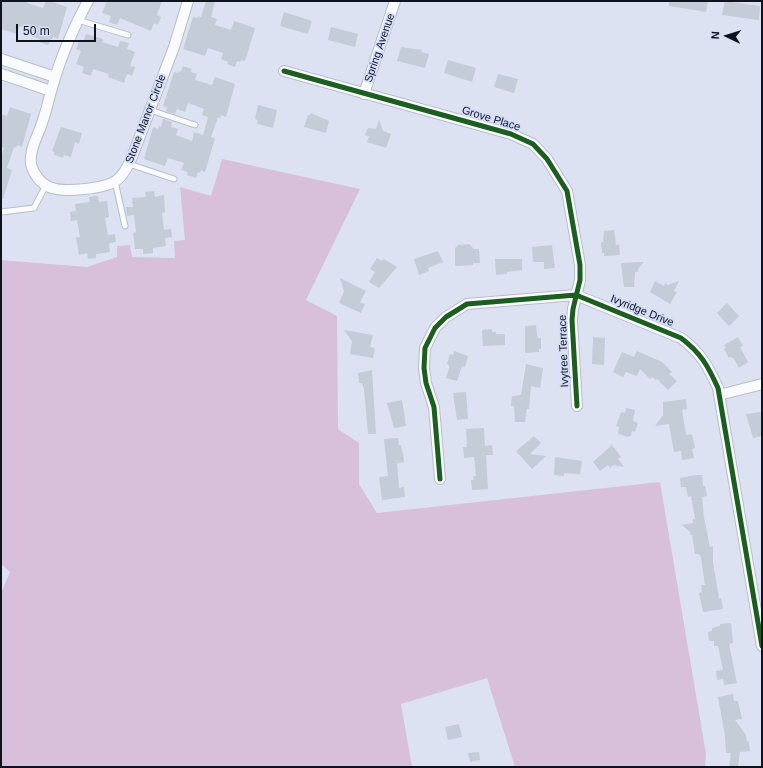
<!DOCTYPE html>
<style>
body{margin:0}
#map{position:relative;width:763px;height:768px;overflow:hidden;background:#dce2f1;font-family:Arial,sans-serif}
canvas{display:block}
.frame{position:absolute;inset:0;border:2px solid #0f131e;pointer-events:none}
.north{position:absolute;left:707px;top:16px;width:40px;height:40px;-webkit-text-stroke:3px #d4def9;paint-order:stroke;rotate:274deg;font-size:11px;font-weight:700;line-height:16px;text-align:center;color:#0f131e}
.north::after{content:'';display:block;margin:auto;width:14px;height:18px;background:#0f131e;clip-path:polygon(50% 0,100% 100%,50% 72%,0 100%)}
.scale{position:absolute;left:16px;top:24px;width:80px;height:18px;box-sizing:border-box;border:2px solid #0f131e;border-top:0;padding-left:5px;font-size:12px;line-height:14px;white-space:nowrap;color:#0f131e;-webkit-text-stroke:3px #d4def9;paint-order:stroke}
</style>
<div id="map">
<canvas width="763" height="768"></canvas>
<div class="frame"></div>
<div class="north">N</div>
<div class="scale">50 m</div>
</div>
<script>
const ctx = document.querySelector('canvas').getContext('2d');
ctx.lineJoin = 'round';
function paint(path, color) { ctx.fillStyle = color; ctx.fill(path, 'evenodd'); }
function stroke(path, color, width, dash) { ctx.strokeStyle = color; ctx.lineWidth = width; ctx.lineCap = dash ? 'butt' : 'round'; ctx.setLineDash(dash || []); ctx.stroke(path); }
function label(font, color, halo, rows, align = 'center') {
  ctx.font = font + ' Arial,sans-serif'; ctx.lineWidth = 3.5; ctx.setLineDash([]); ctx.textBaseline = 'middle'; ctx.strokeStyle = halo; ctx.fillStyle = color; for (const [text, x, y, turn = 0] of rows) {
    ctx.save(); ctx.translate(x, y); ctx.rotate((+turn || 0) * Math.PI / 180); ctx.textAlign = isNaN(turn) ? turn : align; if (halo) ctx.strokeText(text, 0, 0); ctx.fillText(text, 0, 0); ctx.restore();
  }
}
paint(new Path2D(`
 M222,159L360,189L306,300L337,316L338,429L359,443V484L377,513L660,482L706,754L705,767H515L487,678L401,704L412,767H1V593L10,572L1,564V260L87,267L117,257V246L130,245L132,257L175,258L174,241L185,240L180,187L211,196Z`), '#d8c0da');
paint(new Path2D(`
 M3,1H28L27,3L43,8L46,1H50L67,7L58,39L53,37L48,45L39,42L40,39L34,37L36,31L20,26L17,34L1,29V8Z
 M107,1H162L157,15L161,17L158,25L154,23L151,31L120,18L117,25L109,22L111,16L102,13Z
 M206,1H215L211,17L217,19L215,25L231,30L234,21L255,28L245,61L241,60L240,62L237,61L235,67L227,64L228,62L221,59L223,53L208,48L205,56L183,49L193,17L198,18V16L201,17Z
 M669,1H708L706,12L669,6Z
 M725,1L760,6L759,20L722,15Z
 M284,12L312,21L308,34L280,26Z
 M331,27L358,34L355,47L328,40Z
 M86,34L103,39L102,42L118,47L120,41L129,43L127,49L135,52L130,66L135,67L132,76L127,74L124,83L108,77L109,74L93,69L91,76L82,73L84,67L76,64L81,51L76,49L79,41L83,42Z
 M401,47L422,50L421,52L429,54L425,68L397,61Z
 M448,60L476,68L472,82L444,73Z
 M183,66L192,69L191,72L197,74L195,80L212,85L215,77L235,84L226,117L221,115L220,118L218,117L211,137L215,138L205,172L201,170L200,173L198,172L196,178L187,175L188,172L181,170L184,163L168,158L165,166L144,159L153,127L158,129L159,126L161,127L163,119L172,122L171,127L178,129L176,135L192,141L194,132L203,135L208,117L202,115L204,109L188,103L185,112L177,109L175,114L166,111L167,108L163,106L174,72L178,73L179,71L181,72Z
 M498,74L518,79L514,93L494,87Z
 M258,105L277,110L273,128L257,124L258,120L255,119Z
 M10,107L31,114L22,147L17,145L16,148L14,147L7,168L12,170L3,199H1V157L4,148L1,146V114L7,116Z
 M311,113L329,121L326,133L304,127L308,115H310Z
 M379,120L383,131L391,134L386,148L367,142L369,137L365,135L368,128L376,129Z
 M61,127L82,133L79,144L75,142L71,157L64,155L63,158L54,155V152L52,151Z
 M154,191L155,197L164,195L165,212L162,213L164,230L171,229L172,237L165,238L166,246L153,248V253L143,254V249H135L133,233L136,232L134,215L127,216L126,207H133L132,198L146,197L145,192Z
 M98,196L99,202L107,201L109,217L105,218L108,235L115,234L116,242L109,243L110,252L96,254V258L88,259L87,253L79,255L76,237H80L77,220L71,221L70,212L76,211L75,204L90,202L89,197Z
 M614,230L616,245L619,244L620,255L604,256V253H602L601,242H603L604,231Z
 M469,244L474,249H479L480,263H473V265L455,266V248L458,245Z
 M552,245L555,268L544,269V262H533L532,247Z
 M438,251L443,262L428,268L429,271L419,275L414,259Z
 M377,258L382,261L384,259L397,267L379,288L369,282L375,272L370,269Z
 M495,259H522V270L507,272V274L496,275Z
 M644,262L638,269V272H635L634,287H624L621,263Z
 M340,278L366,291L360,302L365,304L361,313L339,303L344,291Z
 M655,281L664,286L665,283L668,285L679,281L674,291L677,292L670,304L650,292Z
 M727,303L739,316L729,326L717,313Z
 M536,325L537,335L538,338H541V349H539V352L525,353V326Z
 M492,329V332H496V334H505V345L483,346L482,330Z
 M344,330L373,335L370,347L375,348L373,358L350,354L352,341Z
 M593,337L605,338L604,365L592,364Z
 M738,337L743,346L740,347L748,362L739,368L734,359L731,357L729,358L724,349L726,348L724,345Z
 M454,351L468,356L465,367L462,366L457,381L446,378L449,368V365L447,364L450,354L453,355Z
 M637,351L662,362L672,372L669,374L677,381L668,390L657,379L656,380L652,377L650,379L640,369L637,376L626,372L623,377L613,372L622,352L634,357Z
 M526,364L543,368L540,388L531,386L529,409H527L526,413L525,422H515L514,406H511L512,396L521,395Z
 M372,370L376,434H368L364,389L362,383H359L358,373Z
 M466,392L468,419L457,420L453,393Z
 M686,399L687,409L682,410L686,435L692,434L695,448L692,449L694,458L682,460L681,451L674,452L669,424L655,426L663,415V402Z
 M402,400L406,426L394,428L387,403Z
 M626,408L635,410L633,421L638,423L635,432L632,431L631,436L628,437L618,434L619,427L616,426L621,412L625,413Z
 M762,412V436L753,438L746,414Z
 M484,428L485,446L492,445L493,455H486L488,489L472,490L471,480H474L473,476H476L474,457L464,458L463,447H467L466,429Z
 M534,436L541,443L530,454L546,456L532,469L516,451Z
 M398,438L399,445H401L402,453L403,452L404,462L397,463L399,488L404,487L405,497L382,500L379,477L388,476L384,439Z
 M612,445L621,457L618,459L624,467L613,465L610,468L608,465L600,471L593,462Z
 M555,457L582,461L580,474L564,473V476L554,475Z
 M696,475H702L703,486H705L707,496L702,497L704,518L710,547L713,546V562L719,599L721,598L723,609L703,612L699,593L702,592L701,585H705L701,558L699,554H695L692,535H690V532L682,525L693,523V519H695L691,496L688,497L686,487H681L680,478Z
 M731,623L733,643L729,644L737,683L724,685L723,679L717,680L716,671L723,670L718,646H714V641H709L708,632L712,631V628L720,626V624Z
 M733,694L734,701H738L742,719L735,720L746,735L747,742L749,741L750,751L740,752L738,767H729L731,753H726L725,736L718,697Z
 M459,724L462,737L448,740L445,727Z
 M479,752L480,760L470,762L468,753Z`), '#c3ccd7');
const lane = new Path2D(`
 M78,20L128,35
 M150,110L195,125
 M129,164L174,179
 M115,181L125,226
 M1,212L34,208L46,185`);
const street = new Path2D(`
 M88,1C74,27 61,56 53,85C49,97 47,109 43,120C39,134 29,149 31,164C33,173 40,183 49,187C63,193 105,189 117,180C125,174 128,165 132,157L174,47L188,1
 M1,59L55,77
 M284,71L511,134L533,144L547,159L567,191L580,265V280L573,309L572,320L577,406
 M1,74L51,91
 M364,94L395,1
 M719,395L762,384
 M440,479L434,407L426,383L424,368L425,348L435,328L446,317L467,304L576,295L681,338C701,353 708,366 718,388L762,646`);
stroke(lane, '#b8bdca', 7);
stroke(street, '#b8bdca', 12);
stroke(lane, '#fafbfd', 5);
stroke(street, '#fafbfd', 10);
stroke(new Path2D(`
 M284,71L511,134L533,144L547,159L567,191L580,265V280L573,309L572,320L577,406
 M440,479L434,407L426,383L424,368L425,348L435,328L446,317L467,304L576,295L681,338C701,353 708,366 718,388L762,646`), '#1b5e20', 5);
label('11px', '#0f131e', '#d4def9', [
 ["Spring Avenue",380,48,-71],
 ["Stone Manor Circle",146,119,-69],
 ["Grove Place",491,119,17],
 ["Ivyridge Drive",642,311,22],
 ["Ivytree Terrace",564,351,-92]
]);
</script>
